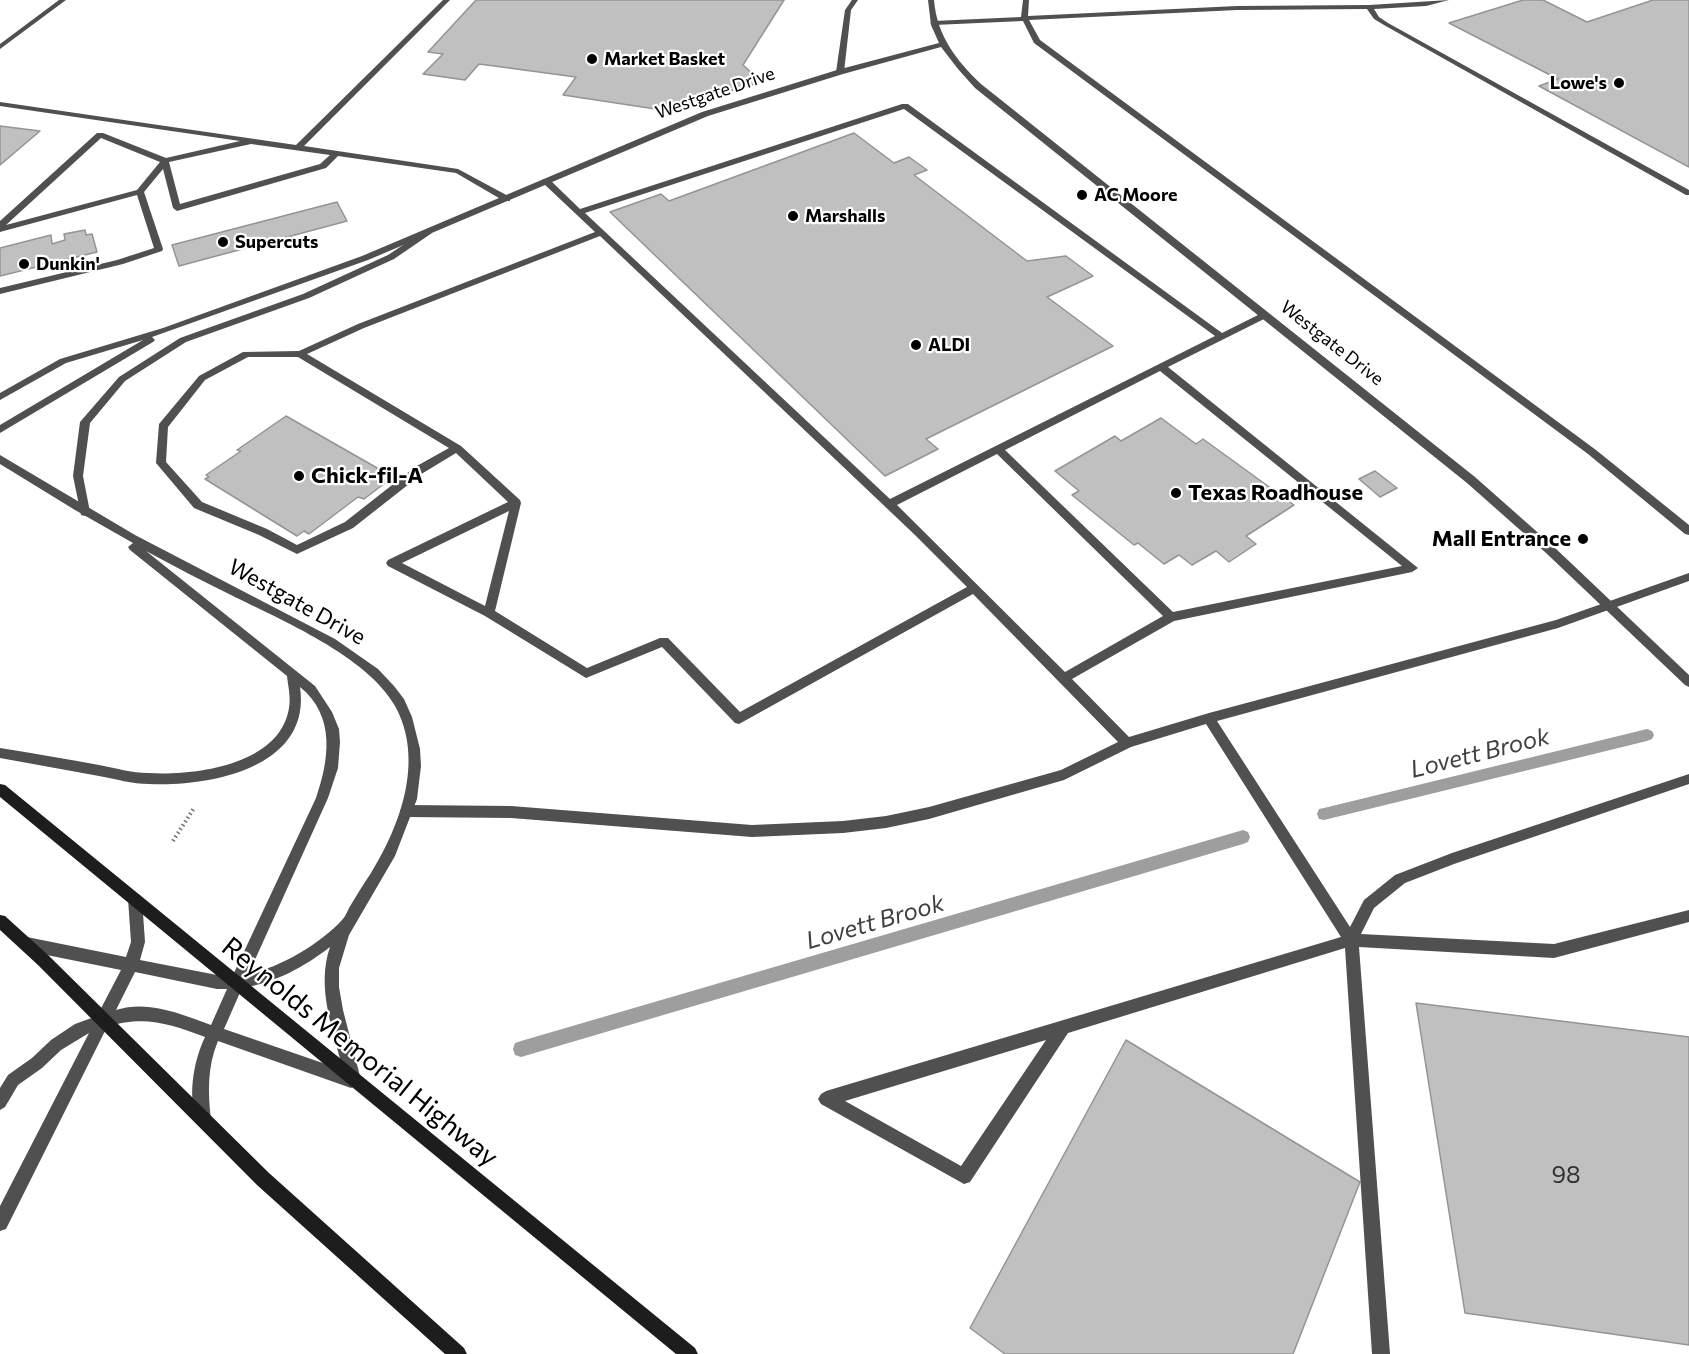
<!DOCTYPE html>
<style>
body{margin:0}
canvas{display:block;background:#fff}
</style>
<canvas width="1689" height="1354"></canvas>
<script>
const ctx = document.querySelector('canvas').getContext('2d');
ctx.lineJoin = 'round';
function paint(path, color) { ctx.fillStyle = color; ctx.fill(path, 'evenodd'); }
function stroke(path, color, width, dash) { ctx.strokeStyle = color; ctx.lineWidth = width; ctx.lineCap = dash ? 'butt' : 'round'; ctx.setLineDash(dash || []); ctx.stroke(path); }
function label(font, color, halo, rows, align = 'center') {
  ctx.font = font + ' Commissioner,sans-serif'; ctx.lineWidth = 4.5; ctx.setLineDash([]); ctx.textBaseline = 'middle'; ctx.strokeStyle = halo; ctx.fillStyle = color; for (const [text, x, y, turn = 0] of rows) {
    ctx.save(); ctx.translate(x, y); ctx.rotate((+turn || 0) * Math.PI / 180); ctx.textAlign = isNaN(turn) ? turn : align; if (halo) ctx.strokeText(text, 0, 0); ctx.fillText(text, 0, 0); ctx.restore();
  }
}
paint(new Path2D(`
 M1647,729L1652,731L1654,735L1652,739L1647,741L1324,820L1319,819L1317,814L1319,809L1324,808Z
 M1243,830L1248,832L1250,837L1248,842L1243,844L521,1057L515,1055L513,1049L515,1043L521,1041Z`), '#9e9e9e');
const building = new Path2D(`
 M476,0H784L743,65L762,82L662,110L563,95L576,77L479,64L465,80L423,74L443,54L428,52Z
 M1523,0H1543L1587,22L1653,0H1689V167L1539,86L1558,79L1449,23Z
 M0,126L40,131L0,165Z
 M854,133L894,163L909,157L927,170L914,175L1027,261L1066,256L1093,276L1047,297L1113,346L926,439L938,449L885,476L610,212L661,194L669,201Z
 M337,202L347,221L179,266L172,245Z
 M85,230L86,235L92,234L97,252L0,276V248L51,235L52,244L65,240L64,234Z
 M286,416L393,477L364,499L358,497L309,534L304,531L297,536L205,479L209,477L206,475L241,451L237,450Z
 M1161,418L1196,444L1203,439L1294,505L1246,536L1256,544L1229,562L1216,551L1192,565L1179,555L1164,564L1138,543L1134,545L1072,495L1079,491L1055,471L1115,436L1121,441Z
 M1375,471L1397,488L1380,497L1359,479Z
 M1416,1003L1689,1037V1345L1465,1313Z
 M1126,1040L1360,1182L1293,1354H1005L970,1328Z`);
paint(building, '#c0c0c0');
stroke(building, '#949494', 1.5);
stroke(new Path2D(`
 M173,841L194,808`), '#727272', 4, [1.5, 3]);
paint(new Path2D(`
 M59,0H66L0,49V44Z
 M443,0H450L304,146L458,169L510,197V201H504L456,173L338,156L326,168L177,211L173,208L163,169L144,192L163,249L162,251L123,264L0,294V288L117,260L154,248L137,195L0,232V221L97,133H103L166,158L240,141L0,106V102L296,145ZM101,138L160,162L137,190L6,225ZM251,144L330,155L320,164L180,204L169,162Z
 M852,0H858L851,10L844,72L840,74L836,72L845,10Z
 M1023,0H1029L1028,16L1237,6L1369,5L1449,0L1426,6L1374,9L1379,17L1388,23L1689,190V195H1686L1384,25L1374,19L1367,9L1237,10L1029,20L1040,40L1596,450L1689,525V535L1685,534L1588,454L1034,43L1023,21L934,25L930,23L934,21L1021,17Z
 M902,104H908L1222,333L1262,313H1268V317L1168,367L1418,568L1412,572L1174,621L1072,679L1129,737L1209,713L1556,620L1689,573V581L1558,628L1217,721L1350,927L1364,900L1395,875L1452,853L1689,774V784L1454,864L1405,883L1374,908L1361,934L1554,944L1689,910V922L1554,958L1359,947L1390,1354H1372L1345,948L1068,1033L970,1182L964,1184L821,1104L818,1099L821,1094L826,1091L1341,937L1206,724L1131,747L1064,780L929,819L886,828L843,833L752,837L511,818L407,817L402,815L400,811L402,807L407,805L511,806L752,825L843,821L886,816L929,807L1061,770L1118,742L973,594L739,724L735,723L662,647L586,678L485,616L388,566L386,563L388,560L508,502L456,453L423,473L353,528L297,554L259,535L194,508L156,463L159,424L199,376L243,352L299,351L358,324L595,232L543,183V179H549L580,209ZM904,109L1215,336L890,499L585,213ZM600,236L915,535L967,587L740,712L668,638H660L587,668L495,611L521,503L520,500L461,446L307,354L364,328ZM248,357H298L449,448L415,467L345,522L297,545L267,529L202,502L166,462L168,427L205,380ZM1160,371L1402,566L1173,612L1005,450ZM997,454L1163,616L1065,672L897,505ZM509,511L485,606L402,563ZM1046,1040L961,1166L845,1101Z
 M429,228L432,229V233L394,259L309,298L186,342L125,381L90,423L83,476L90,512L85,516L81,515L73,476L80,422L119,377L180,338L303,294L388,255Z`), '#505050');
paint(new Path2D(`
 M928,0H934C937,36 956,60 981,84L1475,477L1553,546L1689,675V687L1685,685L1545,552L1467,483L975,88L958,69L941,47L843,74L708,116L368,260L152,337L155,340L153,342L0,433V425L143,340L66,363L0,400V393L60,359L163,328L362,256L702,112L837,70L939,43L931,25Z
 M0,455L135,535L335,639L378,669L394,686L404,699L412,717L420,749L421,766L417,799L395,856L349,935L339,968V987L343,1010L361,1080L358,1085L351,1088L218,1041C207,1067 208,1093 211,1120L208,1125L203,1128L198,1125C187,1099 193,1062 205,1037C169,1024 145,1015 107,1027L6,1229L0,1231V1206L89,1033L61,1050L42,1068L18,1085L5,1107L0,1110V1088L8,1075L32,1058L51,1040L75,1024L97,1016L121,970L27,951L22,949L20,944L22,939L27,937L126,957L131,942L128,899L130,895L135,893L140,895L142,899L145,942L140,960L217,975H233L316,798C329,760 336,716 300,687C312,768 209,787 149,784C132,784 116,779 99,776C66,770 33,764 0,758V748C33,753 66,759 99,765C115,768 132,773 148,773C195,776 280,765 289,708C291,697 288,686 287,676L130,550L128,547L133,543L75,510L0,464ZM146,551C174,566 202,581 231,595C281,620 367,656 395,706C425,760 400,826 371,873C363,885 356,896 349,908C347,912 345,917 342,920C322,942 279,969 249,973L328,798L338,768L340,742L339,729L332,712L315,686ZM330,947C316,987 333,1030 343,1070L224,1029L242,988C275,983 304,967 330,947ZM135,972L217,989H227L211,1025C180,1014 149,1000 116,1010Z`), '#505050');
paint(new Path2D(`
 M0,784L5,785L695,1348L698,1354H676L0,797Z
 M0,915L5,916L48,955L269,1173L464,1348L467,1354H445L257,1185L38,965L0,930Z`), '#1d1d1d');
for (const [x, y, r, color] of [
 [592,59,6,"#000"],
 [1619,83,6,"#000"],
 [1082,195,6,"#000"],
 [793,216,6,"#000"],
 [223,242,6,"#000"],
 [24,264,6,"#000"],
 [916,345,6,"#000"],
 [299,476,6,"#000"],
 [1176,493,6,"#000"],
 [1583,539,6,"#000"]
]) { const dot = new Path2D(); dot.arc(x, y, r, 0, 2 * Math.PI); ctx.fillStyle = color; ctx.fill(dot); stroke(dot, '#fff', 2); }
label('bold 18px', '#000', '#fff', [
 ["Market Basket",604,59],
 ["Lowe's",1607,83,"right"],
 ["AC Moore",1094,195],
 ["Marshalls",805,216],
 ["Supercuts",235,242],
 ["Dunkin'",36,264],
 ["ALDI",928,345]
], 'left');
label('18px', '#000', '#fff', [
 ["Westgate Drive",715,93,-19],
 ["Westgate Drive",1332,343,38]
]);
label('bold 22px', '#000', '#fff', [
 ["Chick-fil-A",311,476],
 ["Texas Roadhouse",1188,493],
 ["Mall Entrance",1571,539,"right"]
], 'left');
label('22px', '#000', '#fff', [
 ["Westgate Drive",297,602,29]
]);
label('italic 24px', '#3f3f3f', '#fff', [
 ["Lovett Brook",1480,753,-14],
 ["Lovett Brook",875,922,-16]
]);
label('24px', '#303030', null, [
 ["98",1566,1175]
]);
label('27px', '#000', '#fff', [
 ["Reynolds Memorial Highway",360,1052,39]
]);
</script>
